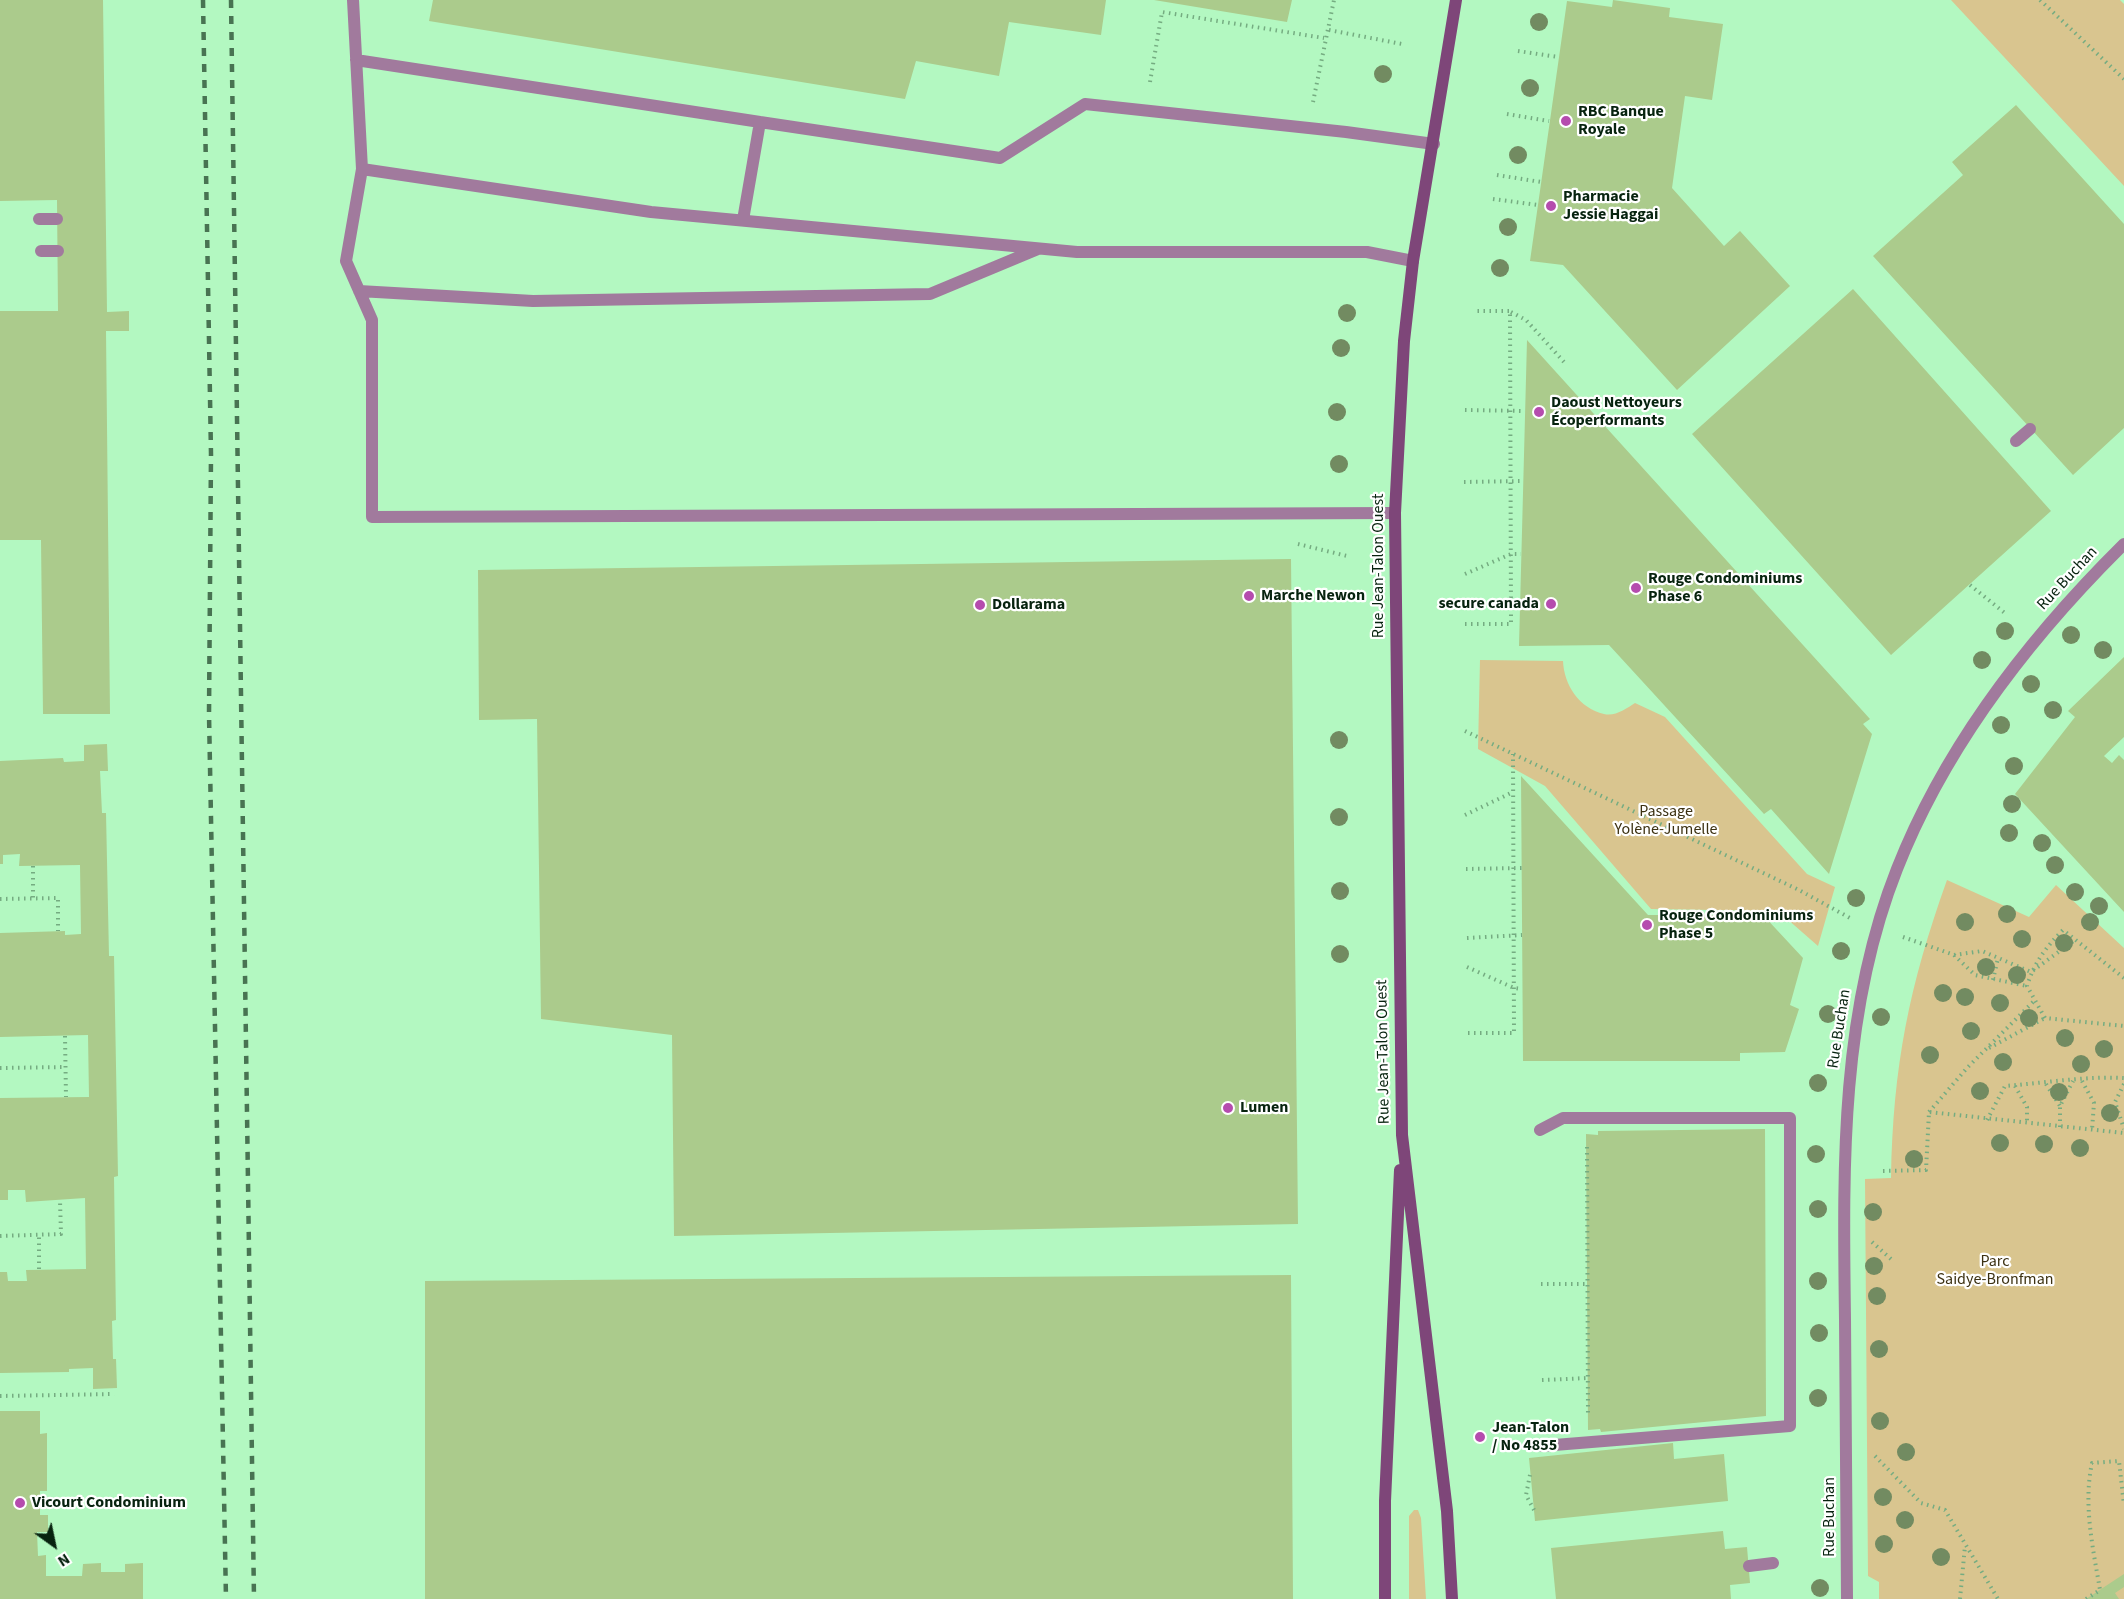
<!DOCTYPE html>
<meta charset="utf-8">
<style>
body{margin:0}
#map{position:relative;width:2124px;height:1599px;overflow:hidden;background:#b3f8c1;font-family:"Source Sans 3",sans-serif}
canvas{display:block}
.north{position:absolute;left:24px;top:1515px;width:60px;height:60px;-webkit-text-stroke:4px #fff;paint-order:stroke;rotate:147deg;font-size:16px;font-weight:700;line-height:24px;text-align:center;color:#07230f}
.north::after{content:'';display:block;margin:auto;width:21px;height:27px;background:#07230f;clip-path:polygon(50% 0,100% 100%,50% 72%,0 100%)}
</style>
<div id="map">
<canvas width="2124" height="1599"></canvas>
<div class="north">N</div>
</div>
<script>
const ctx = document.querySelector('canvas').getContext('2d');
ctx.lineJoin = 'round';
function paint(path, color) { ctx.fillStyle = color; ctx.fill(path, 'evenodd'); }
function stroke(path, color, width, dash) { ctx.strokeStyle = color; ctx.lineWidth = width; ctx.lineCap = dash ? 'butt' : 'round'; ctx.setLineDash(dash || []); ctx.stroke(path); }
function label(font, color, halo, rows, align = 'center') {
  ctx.font = font + ' "Source Sans 3",sans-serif'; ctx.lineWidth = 4.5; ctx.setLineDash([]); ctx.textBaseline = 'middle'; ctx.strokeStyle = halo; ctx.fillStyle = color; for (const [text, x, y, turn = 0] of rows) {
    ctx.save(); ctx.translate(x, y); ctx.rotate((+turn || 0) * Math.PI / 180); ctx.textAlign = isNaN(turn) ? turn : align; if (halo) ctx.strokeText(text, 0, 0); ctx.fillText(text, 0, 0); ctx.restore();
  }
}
paint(new Path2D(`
 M1951,0H2120L2124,4V186Z
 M1480,660L1563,661C1564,685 1579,708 1604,714C1615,717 1627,708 1635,703L1665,717L1807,874L1835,887L1818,946L1778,911L1651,909L1545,786L1478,749Z
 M1947,880L2029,917L2056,885L2124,948V1599H1879V1582L1868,1576L1865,1179L1891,1178C1893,1066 1909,986 1947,880Z
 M1414,1510H1418L1421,1518L1426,1599H1409V1516Z`), '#d9c58f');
paint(new Path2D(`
 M0,0H103L107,312L129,311V331H106L110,714H43L41,540H0V311H58L57,200L0,201Z
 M433,0H1106L1101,35L1009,22L999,76L916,61L905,99L429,21Z
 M1154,0H1292L1287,22Z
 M1613,0L1670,8L1669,17L1723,24L1712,100L1685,96L1672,188L1724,246L1740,231L1790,286L1677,390L1563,265L1530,261L1567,1L1612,7Z
 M2016,105L2124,224V428L2073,475L1873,256L1963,175L1952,162Z
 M1853,289L2051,511L1891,655L1692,434Z
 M1527,340L1870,719L1863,724L1872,734L1829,874L1771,809L1764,814L1609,645L1519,646Z
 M1291,559L1298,1224L674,1236L672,1035L541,1019L537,719L479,720L478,570Z
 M2124,657V737L2104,756L2112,763L2119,755L2124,760V912L2015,794L2075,717L2068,711Z
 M107,744L108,771H100L102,813H106L109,956H114L118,1176L114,1177L116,1320L112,1321L113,1359H116L117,1388L93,1389V1368L69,1369V1372L0,1373V1272H7L8,1281H27L26,1270L86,1269L85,1198L26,1202L25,1190H8V1200H0V1098L89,1097L88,1035L0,1037V933L65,931V935L81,934L80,865L19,866L20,854L3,855V864H0V761L63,758L64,762L84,761V745Z
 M1521,776L1648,915H1763L1803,958L1790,1005L1799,1009L1785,1052L1740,1053V1061H1523Z
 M1765,1129L1766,1416L1601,1432L1600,1429L1588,1430L1586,1134L1598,1135V1131Z
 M1291,1275L1293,1599H425V1281Z
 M0,1411H40V1434L47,1433V1491H40V1515H48V1532H37L38,1556L46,1555V1576H82L83,1564L101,1563V1572H125V1564L143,1563V1599H0Z
 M1673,1443L1674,1459L1724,1454L1728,1501L1535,1521L1529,1458Z
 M1723,1531L1725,1549L1747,1547L1750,1583L1730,1585L1731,1599H1556L1551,1548Z
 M2124,1574V1587L2115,1593L2119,1599H2086Z`), '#abcb8c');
stroke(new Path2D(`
 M2040,0L2124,79
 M1329,30L1402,44
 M1518,51L1558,57
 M1150,82L1162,12L1324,38
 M1313,102L1334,0
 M1507,114L1549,121
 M1497,175L1541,182
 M1493,199L1538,205
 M1511,312L1526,320L1564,362
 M1465,410L1525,411
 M1464,482L1523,481
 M1298,544L1347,556
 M1465,574L1511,554H1521
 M1970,585L2006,614
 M1465,624H1511L1510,311H1475
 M1465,731L1799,890L1850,918
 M1465,815L1513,792
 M33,866V898
 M1466,869L1522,868
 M0,899L58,898V931
 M1903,937L1954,955L1975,975L2027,986
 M1467,938L1522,935
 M1954,955L1982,951L2031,972L2075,940
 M1467,967L1514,988L1522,989
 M2124,978L2063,930C2046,947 2034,963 2027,986L2045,1018L2124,1026
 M1993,980L1998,958
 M1468,1033H1514L1513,754
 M65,1036L66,1097
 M1989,1048L2045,1018
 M0,1068L65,1067
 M2082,1081L2094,1103L2092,1130
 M2046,1084L2060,1106
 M2124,1084L2115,1102L2124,1129
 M2015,1086L2027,1107V1124
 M1929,1112L1967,1068L2035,1000
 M1987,1120L2005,1086C2044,1083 2085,1076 2124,1078
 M2060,1127V1106L2073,1081
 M1587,1147L1588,1415
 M1883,1171L1926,1170L1929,1112L2124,1133
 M0,1236L61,1234L60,1201
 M1872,1242L1892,1260
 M39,1269V1235
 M1541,1284H1588
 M1542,1380L1588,1378
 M0,1396L114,1394
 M1875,1456L1921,1503L1945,1510L1998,1599
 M1530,1475L1526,1495L1534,1510
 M1960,1599L1965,1546
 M2086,1599L2100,1590C2093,1548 2083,1505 2092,1463L2119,1461L2124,1505`), '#75ac81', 4, [1.5, 4.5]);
stroke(new Path2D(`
 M353,0L362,169L346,261L372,320V517L1395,513
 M356,60L760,122L743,220
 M760,122L1000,158L1085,104L1346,132L1434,144
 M362,169L651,212L1077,252H1367L1413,261
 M39,219H57
 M41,251H58
 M359,291L533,301L930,294L1038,249
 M2016,441L2030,429
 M1540,1130L1563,1118H1790V1426L1542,1446
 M1749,1566L1773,1563`), '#a17a9d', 12);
stroke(new Path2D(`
 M1847,1599C1847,1506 1846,1413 1845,1319C1843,1167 1840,1013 1897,869C1946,744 2030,637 2124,544`), '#a17a9d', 12);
stroke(new Path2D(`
 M1385,1599V1501L1400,1170
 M1452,1599L1447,1511L1402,1135L1395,513L1404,341L1413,261L1456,0`), '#7e4679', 12);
stroke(new Path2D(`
 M203,0L211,454L209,714L226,1599
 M231,0L254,1599`), '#487352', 4.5, [8, 8]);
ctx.fillStyle = '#728b61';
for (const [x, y] of [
 [1539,22],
 [1383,74],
 [1530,88],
 [1518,155],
 [1508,227],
 [1500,268],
 [1347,313],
 [1341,348],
 [1337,412],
 [1339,464],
 [2005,631],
 [2071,635],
 [2103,650],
 [1982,660],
 [2031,684],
 [2053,710],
 [2001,725],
 [1339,740],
 [2014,766],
 [2012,804],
 [1339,817],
 [2009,833],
 [2042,843],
 [2055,865],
 [1340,891],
 [2075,892],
 [1856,898],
 [2099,906],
 [2007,914],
 [1965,922],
 [2090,922],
 [2022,939],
 [2064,943],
 [1841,951],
 [1340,954],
 [1986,967],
 [2017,975],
 [1943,993],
 [1965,997],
 [2000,1003],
 [1828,1014],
 [1881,1017],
 [2029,1018],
 [1971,1031],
 [2065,1038],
 [2104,1049],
 [1930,1055],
 [2003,1062],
 [2081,1064],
 [1818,1083],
 [1980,1091],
 [2059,1092],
 [2110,1113],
 [2000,1143],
 [2044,1144],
 [2080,1148],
 [1816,1154],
 [1914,1159],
 [1818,1209],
 [1873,1212],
 [1874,1266],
 [1818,1281],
 [1877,1296],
 [1819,1333],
 [1879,1349],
 [1818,1398],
 [1880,1421],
 [1906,1452],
 [1883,1497],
 [1905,1520],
 [1884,1544],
 [1941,1557],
 [1820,1588]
]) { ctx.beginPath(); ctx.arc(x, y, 9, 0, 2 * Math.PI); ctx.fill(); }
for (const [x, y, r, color] of [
 [1566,121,6,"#b54cae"],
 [1551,206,6,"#b54cae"],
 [1539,412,6,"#b54cae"],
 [1636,588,6,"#b54cae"],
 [1249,596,6,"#b54cae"],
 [1551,604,6,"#b54cae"],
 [980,605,6,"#b54cae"],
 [1647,925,6,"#b54cae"],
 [1228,1108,6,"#b54cae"],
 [1480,1437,6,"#b54cae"],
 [20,1503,6,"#b54cae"]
]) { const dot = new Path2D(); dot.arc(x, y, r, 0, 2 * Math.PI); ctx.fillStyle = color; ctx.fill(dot); stroke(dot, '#fff', 2); }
label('bold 16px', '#07230f', '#fff', [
 ["RBC Banque",1578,112],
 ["Royale",1578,130],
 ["Pharmacie",1563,197],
 ["Jessie Haggai",1563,215],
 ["Daoust Nettoyeurs",1551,403],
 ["Écoperformants",1551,421],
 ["Rouge Condominiums",1648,579],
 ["Phase 6",1648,597],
 ["Marche Newon",1261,596],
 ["secure canada",1539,604,"right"],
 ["Dollarama",992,605],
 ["Rouge Condominiums",1659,916],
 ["Phase 5",1659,934],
 ["Lumen",1240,1108],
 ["Jean-Talon",1492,1428],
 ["/ No 4855",1492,1446],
 ["Vicourt Condominium",32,1503]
], 'left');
label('16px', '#07230f', '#fff', [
 ["Rue Jean-Talon Ouest",1379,566,-90],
 ["Rue Buchan",2068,579,-47],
 ["Rue Buchan",1840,1029,-81],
 ["Rue Jean-Talon Ouest",1384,1052,-91],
 ["Rue Buchan",1830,1517,-90]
]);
label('16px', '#3c3112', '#fff', [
 ["Passage",1666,812],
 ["Yolène-Jumelle",1666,830],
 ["Parc",1995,1262],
 ["Saidye-Bronfman",1995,1280]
]);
</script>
